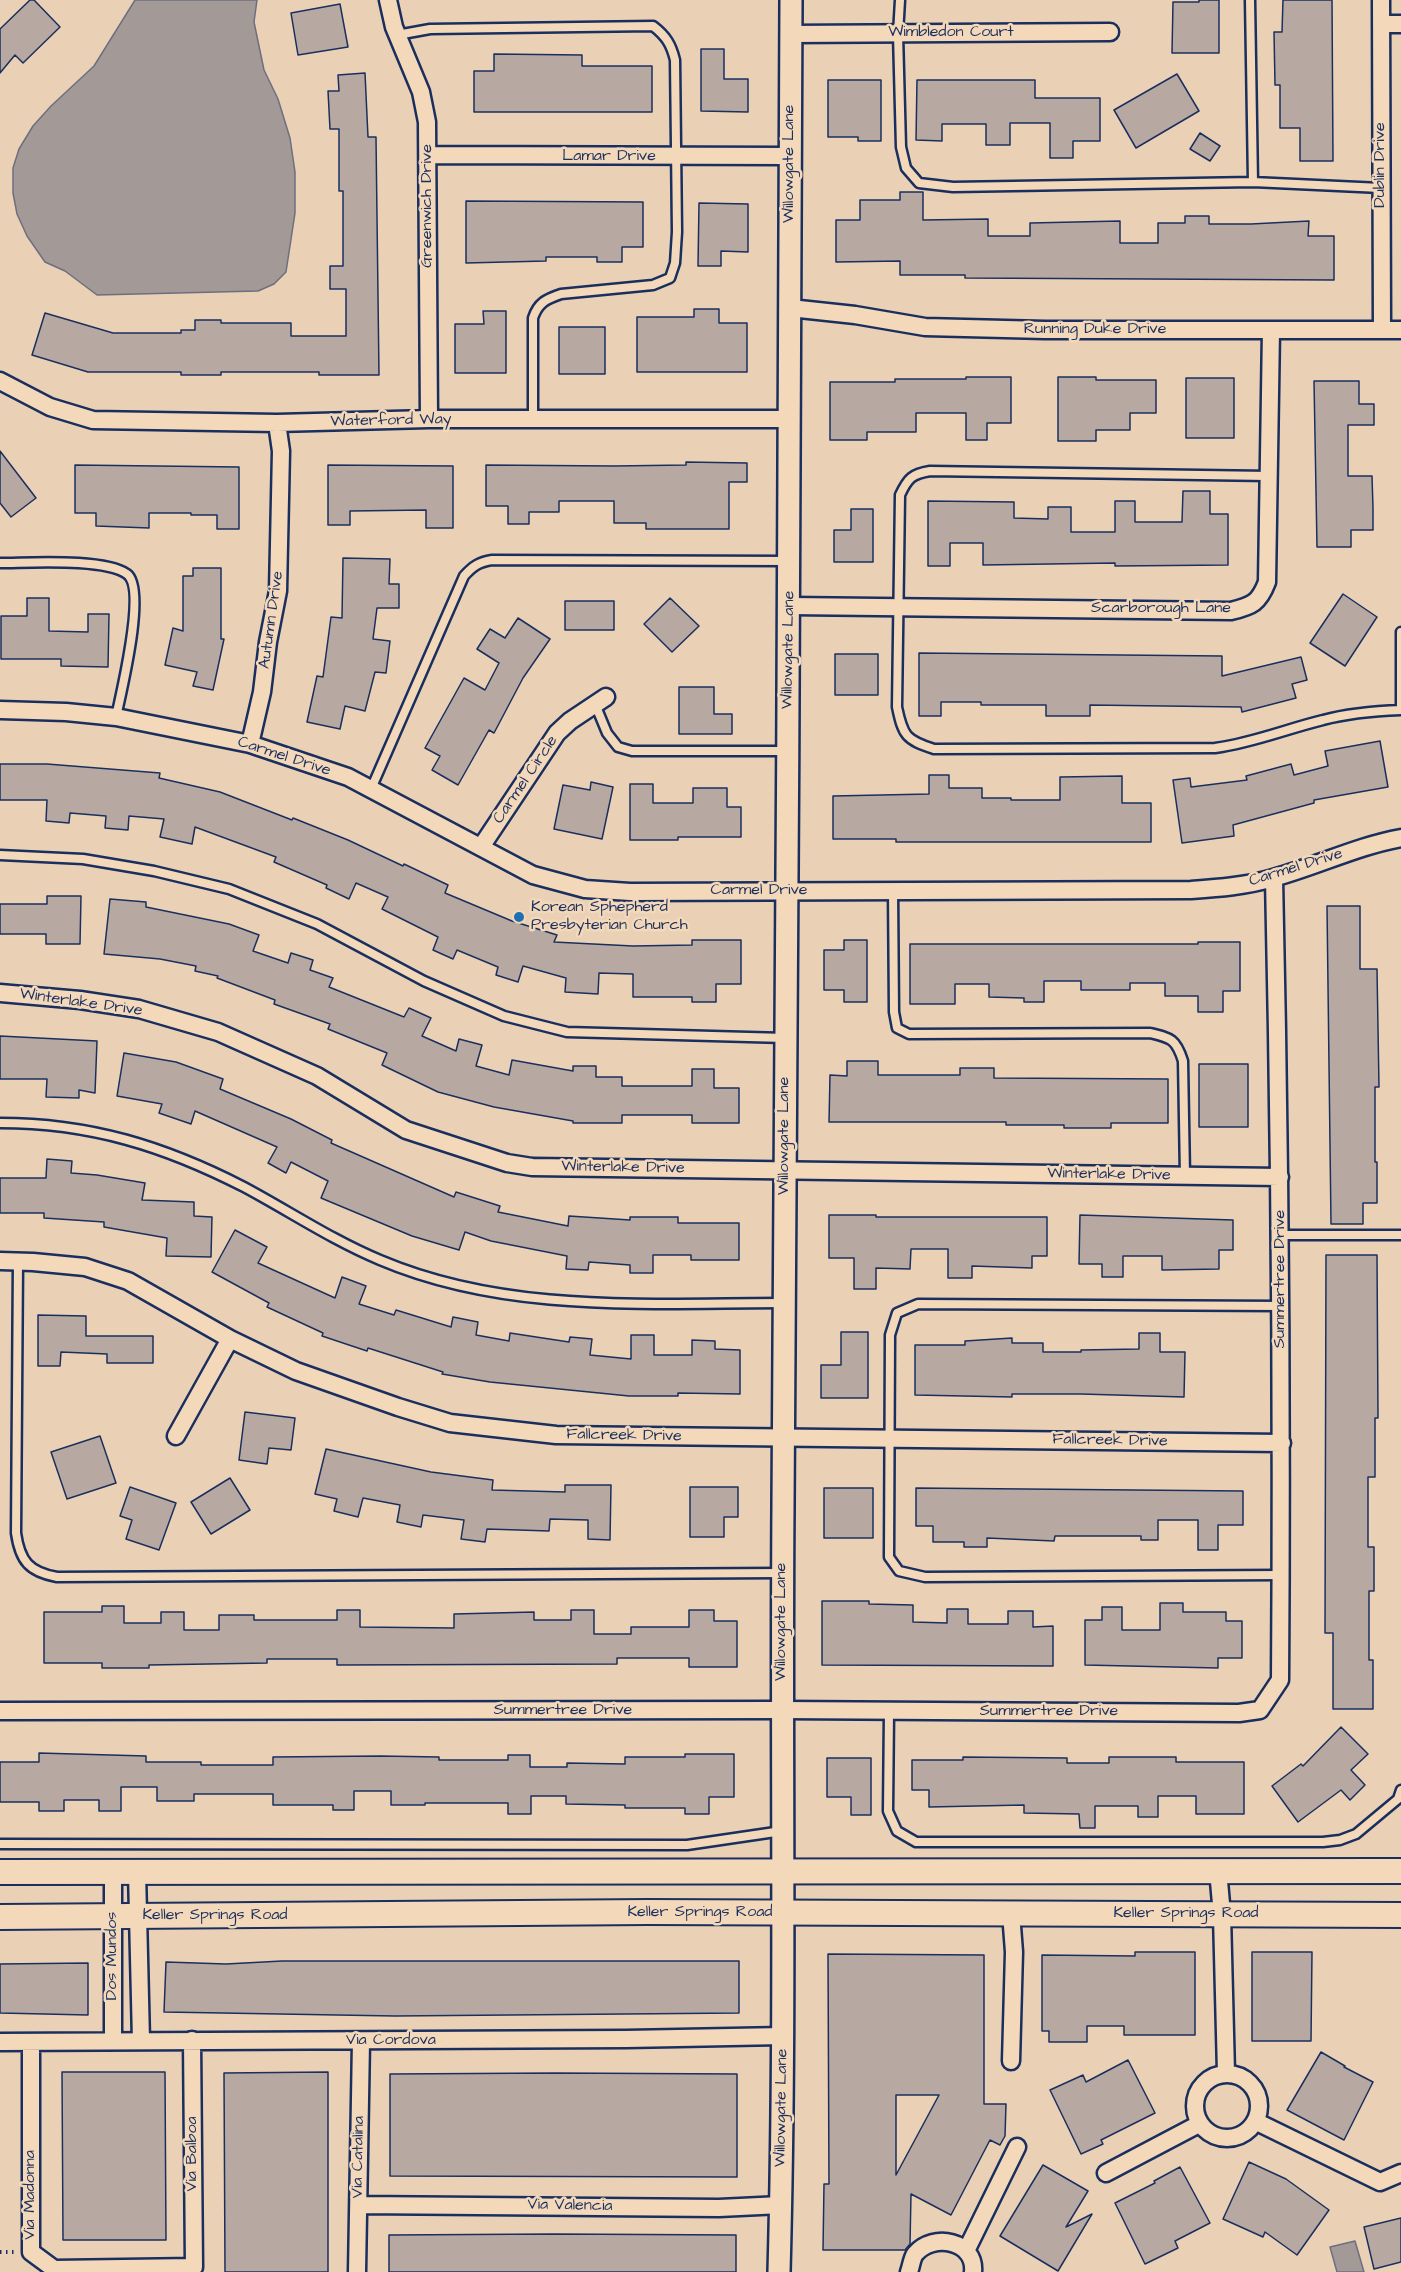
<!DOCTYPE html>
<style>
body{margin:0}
canvas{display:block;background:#ead1b6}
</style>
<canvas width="1401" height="2272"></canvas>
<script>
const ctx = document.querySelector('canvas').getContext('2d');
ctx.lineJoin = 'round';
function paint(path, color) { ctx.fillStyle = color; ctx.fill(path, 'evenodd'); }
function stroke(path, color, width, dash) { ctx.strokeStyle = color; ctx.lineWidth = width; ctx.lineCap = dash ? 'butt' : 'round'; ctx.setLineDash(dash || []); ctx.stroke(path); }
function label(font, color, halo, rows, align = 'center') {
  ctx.font = font + ' "Architects Daughter",sans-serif'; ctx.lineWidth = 5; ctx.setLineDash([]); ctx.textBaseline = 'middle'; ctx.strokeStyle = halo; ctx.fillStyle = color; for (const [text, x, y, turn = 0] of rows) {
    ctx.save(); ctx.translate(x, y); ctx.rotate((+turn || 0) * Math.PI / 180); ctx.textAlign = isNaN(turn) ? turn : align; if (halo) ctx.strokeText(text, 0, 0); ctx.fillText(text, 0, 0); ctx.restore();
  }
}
const water = new Path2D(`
 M135,0H257L254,22L264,70L278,99L290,138L295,172V213L286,272L274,284L258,291L97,295L65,271L45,262L27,236L17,214L13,193V168L19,149L33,126L51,106L94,66Z
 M1355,2241L1364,2272H1337L1330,2247Z`);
paint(water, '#a39997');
stroke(water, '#6d6f80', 1.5);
const building = new Path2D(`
 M30,0H34L60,27L23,63L15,55L0,73V29Z
 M1199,0H1219V53H1172L1173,2H1199Z
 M1283,0H1332L1333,161H1300V128H1280V85H1275L1274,32H1282Z
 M340,4L348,47L298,55L291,13Z
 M701,49H724V79H748V112L701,111Z
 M494,54L582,55V66H652V112H474V71H494Z
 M365,73L368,137H376L379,375H319V372H221V375H181V372H88L32,355L45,313L113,333H181V330H195V320H221V323H291V336H346V289H330V266H343V191H339V129H330L328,91H339L338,75Z
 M1177,74L1199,111L1136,148L1114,110Z
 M828,80H881V141H858V137H828Z
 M917,80H1035V98H1100V141H1073V158H1050V123H1010V145H986V124H942V141L916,140Z
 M1200,133L1220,146L1210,161L1190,149Z
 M900,192H923V220L988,219V236H1030V223L1120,221V243H1158V223H1185V216H1209V224H1251L1309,221L1308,236H1334V280L965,278V275H900V261L836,262V220H860V200H900Z
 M466,201L643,202V247H622V262H597V257H546V261L466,263Z
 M699,203L748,204V252L721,251V266H698Z
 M694,309H719V323H747V372H637V317H694Z
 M483,311H506V373H455V324H484Z
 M559,327H605V374H559Z
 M966,377H1011V423H987V440H966V413H916V432H867V440H830V382H895V379H966Z
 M1058,377H1096V380H1156V413H1130V430H1096V441H1058Z
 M1186,378H1234V438H1186Z
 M1314,381H1359V404H1374V425H1348V476H1372L1373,508V530H1351V547H1317Z
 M0,451L36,498L11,517L0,503Z
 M686,462L747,463V482H729V529H646V523H614V501H559V512H529V524H508V506H486V465L614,466L686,465Z
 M75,465L239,467V529H217V515H191V513H149V528L96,526V513H75Z
 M328,465L453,466V528H426V510L350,511V525H328Z
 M1183,491H1210V514H1228V565L1115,566V563L983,565V543H950V566H928V501L1014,502V518L1048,519V507H1071V532H1115V501H1135V522H1182Z
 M851,509H873V562H834V530H851Z
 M343,558L390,559L389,584H399V608H377L373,639L390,641L386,673L375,672L365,711L345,706L340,729L307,722L317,676L323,677L331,617L342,618Z
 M193,568H221V639H224L213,690L193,686L197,672L165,665L173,628L183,631V576H193Z
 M1343,594L1377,617L1345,666L1310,643Z
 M27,598H49V631L88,632V614H109L108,667L61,666V659H1V616H27Z
 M670,598L699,626L672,652L644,624Z
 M565,601H614V630H565Z
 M518,618L550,639L523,678L494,733L489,730L458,785L432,770L440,756L425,748L464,678L485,690L499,663L477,649L490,629L505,638Z
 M919,653L1222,656V676L1301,657L1307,680L1292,684L1296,698L1242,712L1241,707L1090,705V716H1046V705H981V702H941V716H919Z
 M835,654H878V695H835Z
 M679,687H714V714H732V734H679Z
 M1380,741L1388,787L1314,800V803L1233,825L1234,836L1182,843L1173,780L1190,778L1191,787L1247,780L1246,776L1291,764L1294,775L1328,766L1325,751Z
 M0,764H47L160,773L159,778L220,792L292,820L293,818L348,840L403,866L404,864L448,885L445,893L512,921L557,935L554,942L633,946L692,945V940H741V984H716V1002H692V997H633V974L599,973L598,994L565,992L566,978L523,966L518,982L496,975L498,967L457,950L453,959L433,950L438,937L382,909L388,897L356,883L349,899L326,888L327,885L274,862L276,857L195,827L192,844L160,837L164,819L129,816L128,830L105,828L106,816L70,813L69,823L46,821L47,800H0Z
 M929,775H949V788H982V798H1011V800H1060V777L1122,776V803H1151V842H896V839H833V796L929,794Z
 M591,782L613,787L602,839L554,829L563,785L590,790Z
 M630,784H653V803H693V788H727V807H741V837H678V840H630Z
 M47,896H81L80,944H46V934H0V904H47Z
 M110,899L146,902V907L229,924L259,935L253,951L288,963L291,953L313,960L310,970L333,978L329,987L404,1017L409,1008L431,1018L422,1036L456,1051L459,1039L482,1045L476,1066L509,1075L512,1060L573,1071V1066H596V1077H622V1086H692V1069H714V1088H739V1123H692V1115H622V1123H573V1121L494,1107L438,1092L382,1065L387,1053L328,1029L330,1024L274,1004L275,1000L217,978L218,976L195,971L196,966L160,959L104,954Z
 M1327,906H1360V969H1377L1379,1087H1375V1162H1377V1203H1363V1224H1331Z
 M844,940H867V1002H844V990H824V950H844Z
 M1198,942H1240V991H1223V1012H1198V996H1165V983H1130V990H1081V981H1044V1002H1024V998L989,997V984H955V1004H910V944H1198Z
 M0,1036L97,1041L95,1093L79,1090V1098L46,1097L47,1079H0Z
 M124,1053L176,1062L223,1079L220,1089L291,1119L332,1140L331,1143L454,1197L456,1192L500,1206L498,1212L568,1226L569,1216L630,1220V1217H678V1223H739V1260H691V1255H653V1273H630V1265L589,1262L588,1270L566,1269L567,1256L491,1241L465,1232L459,1250L412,1236L321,1198L328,1181L291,1162L286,1173L268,1163L277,1147L195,1111L191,1124L159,1113L162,1104L117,1096Z
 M847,1061H878V1075H960V1068H994V1078L1168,1079V1123H1111V1128H1064V1125H1006V1122H829L830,1075L847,1076Z
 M1199,1064H1248V1127H1199Z
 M47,1159L72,1161L71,1173L97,1175L145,1183L142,1200L194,1202V1216L212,1217L211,1257L166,1256L167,1238L104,1227V1222L44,1218V1213H0V1178H46Z
 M829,1215H876V1217H1047V1256H1032V1268L972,1266V1278H948V1249H911L910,1269L876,1268V1289H854V1258H829Z
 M1080,1215L1233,1220V1250H1219V1269L1162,1270V1256H1123V1277H1102V1264H1079Z
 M235,1230L267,1247L258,1263L335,1298L342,1277L366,1286L359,1304L394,1315L396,1310L451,1327L453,1317L478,1322L476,1335L509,1341L510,1333L569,1342L570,1337L592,1339L590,1355L631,1359V1335H654V1355H692V1340L715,1341V1349L740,1350V1394L678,1393V1396H629L490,1382L442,1374L443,1372L368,1348L367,1351L322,1336L323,1333L267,1307L269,1303L212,1272Z
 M1326,1255H1377L1378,1418H1375V1477H1368V1547H1374V1591H1369V1660H1373V1709H1333V1633H1325Z
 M38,1315L86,1316V1336H153V1363H107V1354L61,1352L60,1366H38Z
 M841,1332H868V1398H821V1365H841Z
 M1139,1333H1160V1352H1185L1184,1397L1081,1394H1012V1397L915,1395V1345H965V1341L1012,1338V1343H1043V1352H1081V1350L1139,1349Z
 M245,1412L295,1418L291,1450L269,1448L267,1464L239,1460Z
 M100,1436L116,1483L67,1499L51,1452Z
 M326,1449L431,1472L493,1480L492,1490L565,1492V1485H611L610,1540L588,1539V1520L550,1519L549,1531L487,1529L485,1542L461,1539L464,1520L423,1515L421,1527L397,1522L400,1505L363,1498L358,1517L334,1511L337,1499L315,1494Z
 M230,1478L250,1510L211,1534L191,1502Z
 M130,1487L176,1503L159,1550L126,1539L132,1520L120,1516Z
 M690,1487H738V1517H724V1537H690Z
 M824,1488H873V1538H824Z
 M916,1488L1243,1491V1525H1218V1550H1198V1520H1158V1540H1141V1536H1055L1054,1541L987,1538V1547H964V1542H933V1526H916Z
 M822,1601H869V1604L913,1605V1622L947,1623V1609H968V1624H1008V1611H1033V1627L1053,1626V1666L822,1665Z
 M1160,1603H1183V1612H1226V1621H1242V1658H1218V1668L1085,1665V1620H1102V1607H1122V1630H1160Z
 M102,1606H124V1623H161V1612H184V1630H219V1615H254V1620H337V1610H360V1627L454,1628V1614L534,1612V1620H571V1610H594V1634H631V1627H689V1610H714V1621H737V1667H689V1658H617V1664L337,1665V1659H267V1663L149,1665V1668H102V1663H44V1612H102Z
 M1341,1727L1368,1754L1351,1770L1365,1785L1350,1800L1341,1790L1298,1822L1272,1786L1301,1764L1303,1766Z
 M39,1753L146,1756V1762H201V1765H273V1757L380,1756L439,1757V1760H508V1755H530V1767H567V1763L625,1764V1757H685V1754H734V1797H709V1814H685V1808H625V1805L566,1804V1796H531V1814H508V1803H425V1805H391V1791H354V1810H333V1805H273V1794H194V1801H157V1787H121V1811H99V1800H64V1811H39V1802H0V1762H39Z
 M963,1757L1067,1758V1763H1109V1757H1176V1762H1244V1814H1196V1796H1158V1817H1138V1806H1095V1828H1080L1079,1814L1024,1813V1805L929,1807V1790H912V1760H963Z
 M827,1758H871V1815H851V1797H827Z
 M1135,1952H1195V2035H1124V2026H1087V2042H1049V2031H1042V1955L1135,1956Z
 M1252,1952H1312L1311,2041H1252Z
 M828,1954L984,1955V2104H1006L1005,2136L1000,2145L990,2140L951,2215L911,2194L910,2244L905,2250H823L824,2184H829ZM896,2095H939L896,2175Z
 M282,1961H739V2013L395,2016L164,2012L166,1962L226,1964Z
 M88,1963V2015L0,2013V1964Z
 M1321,2052L1345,2066L1344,2067L1373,2082L1344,2140L1287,2110Z
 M1128,2060L1155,2113L1101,2140L1103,2144L1081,2154L1050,2090L1083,2075L1086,2082Z
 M62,2072H165L166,2240H63Z
 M328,2072V2272H225L224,2073Z
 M555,2073L737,2074V2177L390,2176V2074Z
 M1249,2162L1286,2179L1329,2210L1297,2255L1265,2232L1263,2237L1223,2219Z
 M1043,2165L1088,2191L1066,2227L1092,2214L1058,2271L1000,2236Z
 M1180,2167L1210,2223L1175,2241L1178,2248L1145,2264L1115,2203L1155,2183L1154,2181Z
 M1401,2218V2262L1374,2269L1364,2227Z
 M554,2234L736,2235V2272H389V2235Z`);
paint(building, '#b7a9a1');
stroke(building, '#1b2f5e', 1.5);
const service = new Path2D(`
 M900,0L898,34L901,147L906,168L919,183L953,187L1253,182L1381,188
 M1250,0L1253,182
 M397,35L430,29L653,26C666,36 671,44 675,60L677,232L675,263L670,278L653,285L561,294C546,299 538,303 533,318V419
 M1269,476L930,471C912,474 908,478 900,495L897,707C903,736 906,740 934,749L1215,748C1253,743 1286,729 1323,720C1349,713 1374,711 1401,710
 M0,563C30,563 104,558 127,574C147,589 121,693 116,717
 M595,704L607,733L618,747L632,751H787
 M1401,710V632
 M371,789L464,576C473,566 479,562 492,560L790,561
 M0,855L83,859L154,871L229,889L317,924L424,981L504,1016L567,1032L785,1038
 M893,891L894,1012L897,1028L909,1034L1150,1033C1171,1038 1176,1039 1183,1061L1185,1176
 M0,1123C90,1123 164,1146 244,1187C289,1211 332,1240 380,1260C507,1314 649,1303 784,1303
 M1281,1235H1401
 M18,1261L16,1533C20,1561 29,1572 57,1577L782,1573
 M1281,1306L918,1304L897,1313L890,1335L889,1557L899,1571L925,1577L1281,1575
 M889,1712L888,1811L897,1831L916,1842H1323L1340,1840L1356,1834L1398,1799L1401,1790
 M0,1844L687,1845L782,1831`);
const minor = new Path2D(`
 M388,0L394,27L421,92L427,122L429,419
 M1381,0L1382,330
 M1381,24H1401
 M791,34L1110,32
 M428,155L789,156
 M790,308L855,315L925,327L1045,330H1401
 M0,381L50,407L93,420L277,423L429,419H791
 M790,606L1231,611C1252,606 1259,603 1267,582L1271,330
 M0,710L66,712L116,717L250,744L348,777L533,875L585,889L630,892L1191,890C1219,888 1246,886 1273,878C1317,866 1357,846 1401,838
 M250,744L262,692L268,642L278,591L281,451L277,423
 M481,847L557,733L570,721L606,697
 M0,993L80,1000L139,1009L218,1032L317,1076L406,1130L507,1163L532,1167L1280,1177
 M0,1261L33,1262L85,1267L128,1281L230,1339L296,1371L398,1407L450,1423L556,1435L1282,1443
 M176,1436L230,1339
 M0,1711L782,1710L1239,1713L1260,1710L1280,1680C1282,1412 1280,1145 1274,878
 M1218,1870L1222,1915L1226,2073
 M113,1872V2041
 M137,1872L141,2041
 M1011,1913L1014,1952L1011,2061
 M0,2042L626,2039L783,2036
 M31,2042V2252L54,2269L194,2267L192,2040
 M1195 2106a32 32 0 1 1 64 0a32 32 0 1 1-64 0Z
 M1257,2122L1380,2182L1401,2173
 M1106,2173L1199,2124
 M359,2205L719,2208L781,2205
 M966,2251L1017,2147
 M357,2272L361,2041
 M909,2272C911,2267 912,2258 915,2254C933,2232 976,2241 973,2272`);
const tertiary = new Path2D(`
 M779,2272C786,2017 781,1762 783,1507C786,1005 790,502 791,0`);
const secondary = new Path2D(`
 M0,1872L1401,1871
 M0,1917L648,1912L1401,1915`);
stroke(service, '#1b2f5e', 13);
stroke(minor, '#1b2f5e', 21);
stroke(tertiary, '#1b2f5e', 26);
stroke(secondary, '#1b2f5e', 28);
stroke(new Path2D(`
 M0,2252H14`), '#1b2f5e', 4, [1.5, 4.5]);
stroke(service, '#f3d8ba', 8);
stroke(minor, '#f3d8ba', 16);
stroke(tertiary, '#f3d8ba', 21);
stroke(secondary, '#f3d8ba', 24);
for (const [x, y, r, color] of [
 [519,917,6,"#1f6fb2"]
]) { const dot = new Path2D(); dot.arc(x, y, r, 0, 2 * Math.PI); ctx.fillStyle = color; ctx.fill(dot); stroke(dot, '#f3d8ba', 2); }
label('16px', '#1b2f5e', '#f3d8ba', [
 ["Wimbledon Court",951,33],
 ["Lamar Drive",609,157],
 ["Willowgate Lane",790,164,-90],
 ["Dublin Drive",1381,165,-90],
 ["Greenwich Drive",428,206,-90],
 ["Running Duke Drive",1095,330],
 ["Waterford Way",391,421,-1],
 ["Scarborough Lane",1161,609],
 ["Autumn Drive",272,620,-82],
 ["Willowgate Lane",789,650,-89],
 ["Carmel Drive",284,757,18],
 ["Carmel Circle",526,780,-56],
 ["Carmel Drive",1296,868,-17],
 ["Carmel Drive",759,891],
 ["Winterlake Drive",81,1003,8],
 ["Willowgate Lane",785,1136,-90],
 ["Winterlake Drive",623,1168,1],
 ["Winterlake Drive",1109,1175,1],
 ["Summertree Drive",1281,1279,-90],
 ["Fallcreek Drive",624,1436,1],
 ["Fallcreek Drive",1110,1441,1],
 ["Willowgate Lane",782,1622,-90],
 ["Summertree Drive",563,1711],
 ["Summertree Drive",1049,1712],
 ["Keller Springs Road",700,1913],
 ["Keller Springs Road",1186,1914],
 ["Keller Springs Road",215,1916],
 ["Dos Mundos",113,1956,-90],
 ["Via Cordova",391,2041],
 ["Willowgate Lane",782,2108,-89],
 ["Via Balboa",193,2154,-90],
 ["Via Catalina",359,2157,-89],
 ["Via Madonna",31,2195,-90],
 ["Via Valencia",570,2206,1]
]);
label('16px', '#1b2f5e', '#f3d8ba', [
 ["Korean Sphepherd",531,908],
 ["Presbyterian Church",531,926]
], 'left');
</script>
